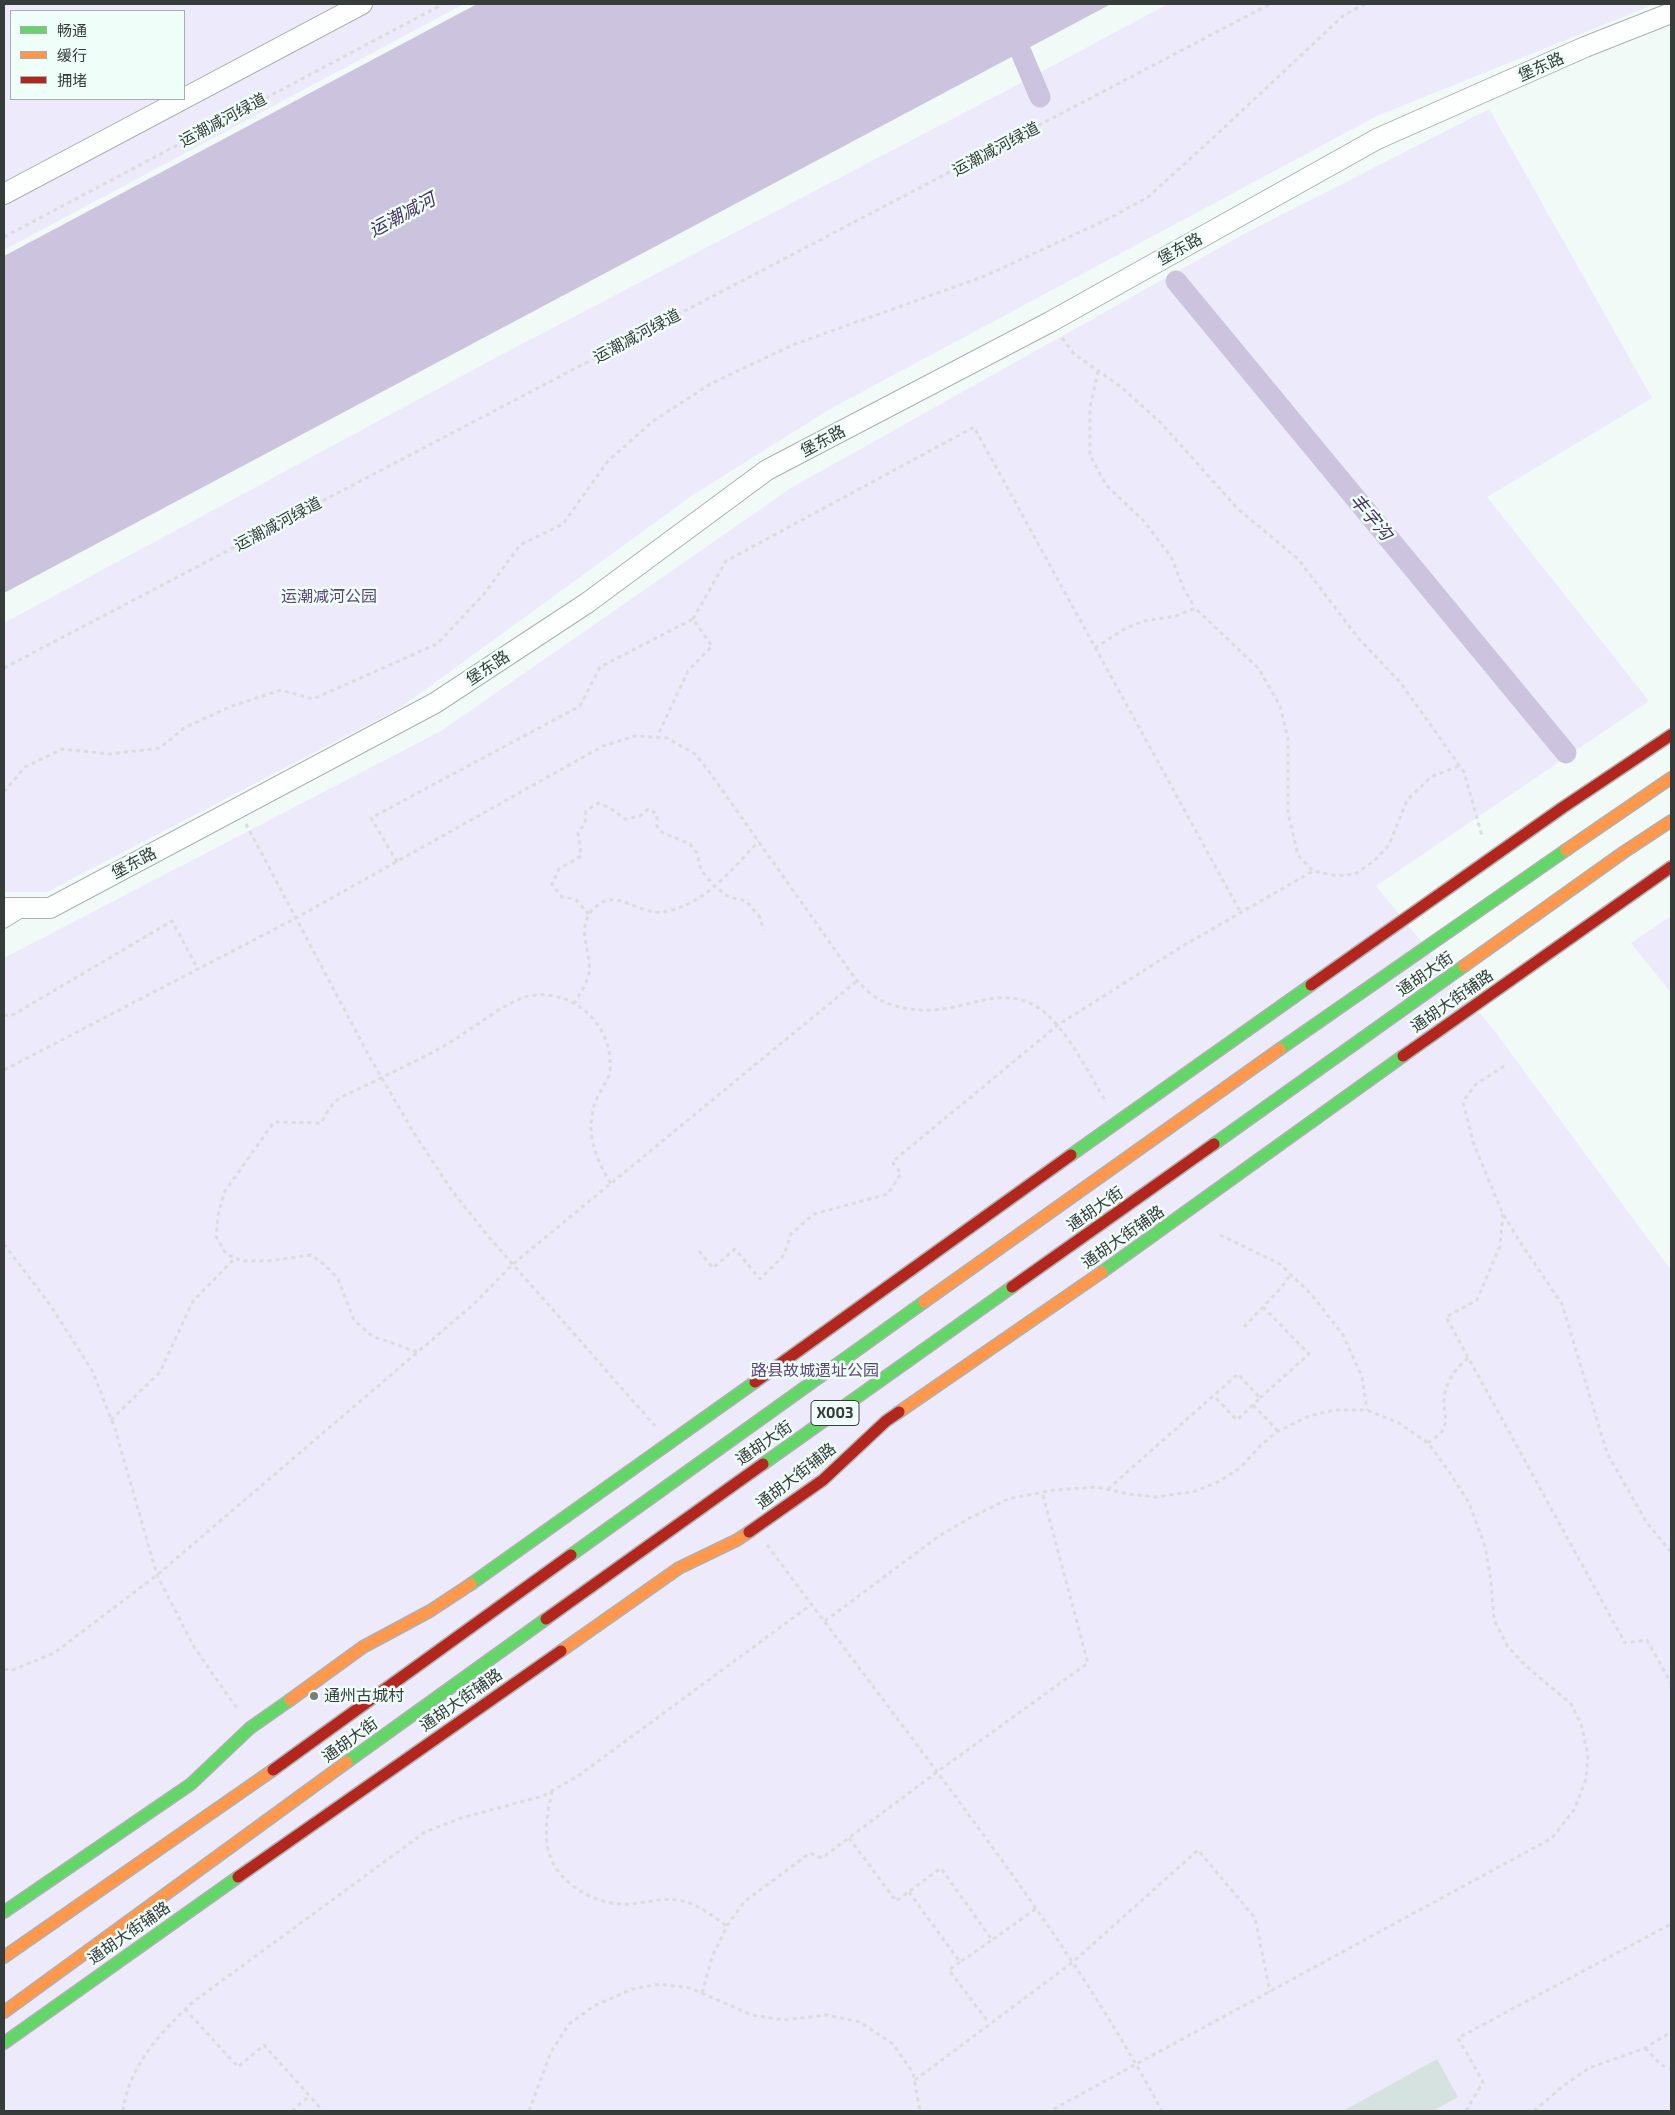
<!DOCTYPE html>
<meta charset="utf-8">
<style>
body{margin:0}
#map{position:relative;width:1675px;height:2115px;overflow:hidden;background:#f2faf8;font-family:"Exo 2","Noto Sans SC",sans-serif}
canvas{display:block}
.frame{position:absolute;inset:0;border:5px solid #363c3a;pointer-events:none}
.legend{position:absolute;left:10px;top:10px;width:175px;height:90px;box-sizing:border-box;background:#effef9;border:1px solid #a5b0ad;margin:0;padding:6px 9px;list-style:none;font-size:15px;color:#363c3a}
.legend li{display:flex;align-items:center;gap:10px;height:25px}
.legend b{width:25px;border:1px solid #a5b0ad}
</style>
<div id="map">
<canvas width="1675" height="2115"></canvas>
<div class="frame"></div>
<ul class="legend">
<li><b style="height:6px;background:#63d668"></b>畅通</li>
<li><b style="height:6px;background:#ff974d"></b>缓行</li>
<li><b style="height:6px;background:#b3261e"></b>拥堵</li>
</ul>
</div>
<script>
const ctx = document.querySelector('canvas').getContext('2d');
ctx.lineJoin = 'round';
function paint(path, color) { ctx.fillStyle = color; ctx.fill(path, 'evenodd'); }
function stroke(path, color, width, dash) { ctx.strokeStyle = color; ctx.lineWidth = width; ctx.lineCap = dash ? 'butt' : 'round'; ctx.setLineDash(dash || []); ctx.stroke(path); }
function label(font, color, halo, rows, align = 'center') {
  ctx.font = font + ' "Exo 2","Noto Sans SC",sans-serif'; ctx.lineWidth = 5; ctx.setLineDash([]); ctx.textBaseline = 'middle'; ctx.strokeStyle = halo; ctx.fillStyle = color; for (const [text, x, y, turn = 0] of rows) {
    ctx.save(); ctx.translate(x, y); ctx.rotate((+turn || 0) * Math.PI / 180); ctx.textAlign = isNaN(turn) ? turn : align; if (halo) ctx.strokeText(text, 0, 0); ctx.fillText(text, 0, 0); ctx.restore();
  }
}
paint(new Path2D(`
 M4,4H464L4,250ZM11,11H184V99H11Z
 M1168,4H1655L1377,116L830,409L693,495L400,708L47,892H4V623L497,357L1000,94Z
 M1489,109L1652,398L1487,497L1649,701L1376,886L1496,1033L1671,1270V2111H4V958L441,731L791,488L1244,234Z
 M1671,916V993L1631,943Z`), '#edeafb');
paint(new Path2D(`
 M477,4H1111L4,593V256Z`), '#ccc3df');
stroke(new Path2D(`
 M983,4L1021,52L1040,97
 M1176,281L1566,753`), '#ccc3df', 21);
paint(new Path2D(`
 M1437,2059L1458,2097L1433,2111H1343Z`), '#d5e2df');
const lane = new Path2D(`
 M4,923L22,912`);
const street = new Path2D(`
 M4,194L362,4
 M4,908H50L435,703L587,603L767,470L1050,322L1377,139L1585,47L1671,13`);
const fast = new Path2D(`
 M1280,1049L1566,850
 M1214,1144L1464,966
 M1071,1155L1311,985
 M1102,1272L1403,1056
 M763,1464L1012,1287
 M571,1555L924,1302
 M471,1584L755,1382
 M347,1762L546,1619
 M4,1912L191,1784L250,1728L290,1700
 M4,2043L238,1877`);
const slow = new Path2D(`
 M1566,850L1671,778
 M1464,966L1624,852L1671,821
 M924,1302L1280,1049
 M899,1412L1102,1272
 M561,1651L679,1568L737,1540L749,1532
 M290,1700L363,1647L430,1611L471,1584
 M4,1957L273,1770
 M4,2012L347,1762`);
const jam = new Path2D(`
 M1311,985L1562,808L1671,735
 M1403,1056L1671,867
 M1012,1287L1214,1144
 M755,1382L1071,1155
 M749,1532L823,1480L886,1421L899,1412
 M546,1619L763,1464
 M273,1770L571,1555
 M238,1877L561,1651`);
stroke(lane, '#acb1b0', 12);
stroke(street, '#acb1b0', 22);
stroke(fast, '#acb1b0', 14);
stroke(slow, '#acb1b0', 14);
stroke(jam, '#acb1b0', 14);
stroke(new Path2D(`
 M4,237L443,4
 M1062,338L1074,354L1120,386L1161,423L1238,509L1298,559L1359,639L1400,682L1464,772L1482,836
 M1098,371L1090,408V455L1106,485L1144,521L1171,557L1184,589L1195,608
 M693,619L726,561L974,427L1241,913
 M1095,648L1126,628L1144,621L1176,616L1195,608L1259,669L1280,706L1288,739V813L1298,855L1313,871L1338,876L1355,874L1374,861L1389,845L1407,800L1431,777L1459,766
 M4,668L1270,4
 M4,792L25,767L62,749L110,754L160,748L184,728L229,707L281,690L313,699L437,644L484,594L520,545L563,524L608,461L653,421L712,383L795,344L985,276L1108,219L1148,197L1214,137L1344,15L1365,4
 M246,824L369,1056L414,1133L450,1188L488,1236L655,1426
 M397,862L371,818L580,706L600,667L693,619L712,646L688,671L657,737
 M589,914L575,899L562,897L552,884L559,869L581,856L578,833L585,823L586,811L598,803L610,808L625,819L640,816L648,809L657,814V826L663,833L690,844L697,853L701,870L714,886L729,897L746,901L759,916L764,930
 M574,1004C579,995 588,982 589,973C592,954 577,932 590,913C613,882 637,916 663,912C705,905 731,870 759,841
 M4,1015L11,1016L172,921L198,969
 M1504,1066L1475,1085L1463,1102L1474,1145L1503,1214L1522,1245L1562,1304L1607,1453L1647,1523L1671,1552
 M4,1070L296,918L603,746L635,736L667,738L695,754L708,770L857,981C864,987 872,996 880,1000C897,1008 915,1011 933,1010C972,1008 1006,983 1043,1011C1068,1031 1089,1074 1106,1102
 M1503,1214L1500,1246L1477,1300L1446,1317L1625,1643L1647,1640L1671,1683
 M1220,1235L1280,1264L1312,1295L1343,1335L1362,1377L1367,1410
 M4,1244L51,1306L93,1372L115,1429L157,1575L194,1647L238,1710
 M699,1251L713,1268L735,1249L760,1279L784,1255L791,1234L814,1214L888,1194L901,1173L892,1162L1058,1025L1181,947L1313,871
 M1244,1327L1281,1288L1291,1274
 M417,1352L372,1336L354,1320L338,1279L325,1265L311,1255L268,1261H242L226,1254L216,1236L218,1215L225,1191L274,1122L321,1123C325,1116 330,1106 336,1101C345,1094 359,1089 369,1084C400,1068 434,1054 463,1034C479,1024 507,1002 525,997C571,985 614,1024 610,1071C609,1080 600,1090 597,1098C584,1130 594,1156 611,1184
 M1260,1398L1309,1354L1263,1307
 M1253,1405L1278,1431
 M111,1420L160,1372L193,1301L235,1258
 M1428,1443C1433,1439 1440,1435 1443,1430C1448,1420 1444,1412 1444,1402C1444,1385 1455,1368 1468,1358
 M1108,1489L1238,1374L1260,1398L1237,1420L1214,1396
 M767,1545C820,1616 873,1686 926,1757C1011,1871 1095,1986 1162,2111
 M825,1621L939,1536L968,1519L1008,1499L1054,1490L1097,1487L1128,1494L1157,1497L1196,1491L1220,1481L1241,1467L1261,1445L1278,1431L1309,1416L1334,1410H1367L1399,1423L1428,1443L1448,1470L1469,1503L1485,1546L1491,1581L1494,1620L1508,1647L1526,1666L1571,1704L1581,1724L1588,1755L1586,1779L1574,1810L1552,1838L1050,2111
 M4,1669L12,1670L54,1653L157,1575L475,1303L513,1264L857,981
 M552,1791C548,1809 545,1827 547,1845C552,1879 588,1901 619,1904C638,1906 657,1897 676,1900C696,1902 711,1915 727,1926
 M849,1838L896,1901L941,1868L992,1940L1037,1908
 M909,1892L960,1962L992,1940
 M960,1962L949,1970L989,2023
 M702,1993L712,1957L727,1926L744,1902L810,1853L822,1858L937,1772L1088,1663L1042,1492
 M185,2009L238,2067L264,2045L323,2111
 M1645,2048L1661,2065L1671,2069
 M915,2080L1073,1962L1198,1850L1255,1918L1270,1992
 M123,2111C129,2065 161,2032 193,2002L425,1832L461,1818L543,1796L578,1776L812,1604
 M292,2111L309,2096
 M529,2111L551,2052L569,2024L594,2006L632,1989L660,1984L690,1988L752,2015L784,2020L827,2015L860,2022L893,2044L913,2073L920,2111
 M1466,2111L1483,2082L1458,2038L1671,1924
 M1534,2111L1563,2086L1589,2068L1645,2048L1671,2032`), '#dadddc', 3, [4, 4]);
stroke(lane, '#fdfefe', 10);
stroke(street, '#fdfefe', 20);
stroke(fast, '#63d668', 11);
stroke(slow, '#ff974d', 11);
stroke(jam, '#b3261e', 11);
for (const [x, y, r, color] of [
 [314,1696,5,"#787e7c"]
]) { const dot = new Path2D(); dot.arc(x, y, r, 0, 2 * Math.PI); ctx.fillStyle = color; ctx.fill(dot); stroke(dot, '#effef9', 2); }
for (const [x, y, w] of [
 [835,1413,48]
]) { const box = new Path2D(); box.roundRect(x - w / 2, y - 12.5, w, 25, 4); ctx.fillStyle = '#effef9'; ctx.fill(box); stroke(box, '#363c3a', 1); }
label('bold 15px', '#363c3a', null, [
 ["X003",835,1413]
]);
label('16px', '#363c3a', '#effef9', [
 ["堡东路",1541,67,-24],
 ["运潮减河绿道",223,120,-28],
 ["运潮减河绿道",996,149,-28],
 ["堡东路",1180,249,-29],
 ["运潮减河绿道",637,336,-28],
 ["堡东路",823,441,-28],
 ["运潮减河绿道",278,524,-28],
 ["堡东路",488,668,-34],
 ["堡东路",134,863,-28],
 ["通胡大街",1425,974,-35],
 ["通胡大街辅路",1452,1001,-35],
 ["通胡大街",1095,1209,-35],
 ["通胡大街辅路",1123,1237,-35],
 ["通胡大街",764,1443,-35],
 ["通胡大街辅路",796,1476,-38],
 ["通胡大街辅路",461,1700,-35],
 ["通胡大街",350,1740,-36],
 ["通胡大街辅路",129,1933,-35]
]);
label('16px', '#5d457b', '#effef9', [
 ["运潮减河公园",329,597],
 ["路县故城遗址公园",815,1371]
]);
label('16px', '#363c3a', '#effef9', [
 ["通州古城村",324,1696]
], 'left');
label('italic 18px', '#483064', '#effef9', [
 ["运潮减河",402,215,-28],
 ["丰字沟",1371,517,50]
]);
</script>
